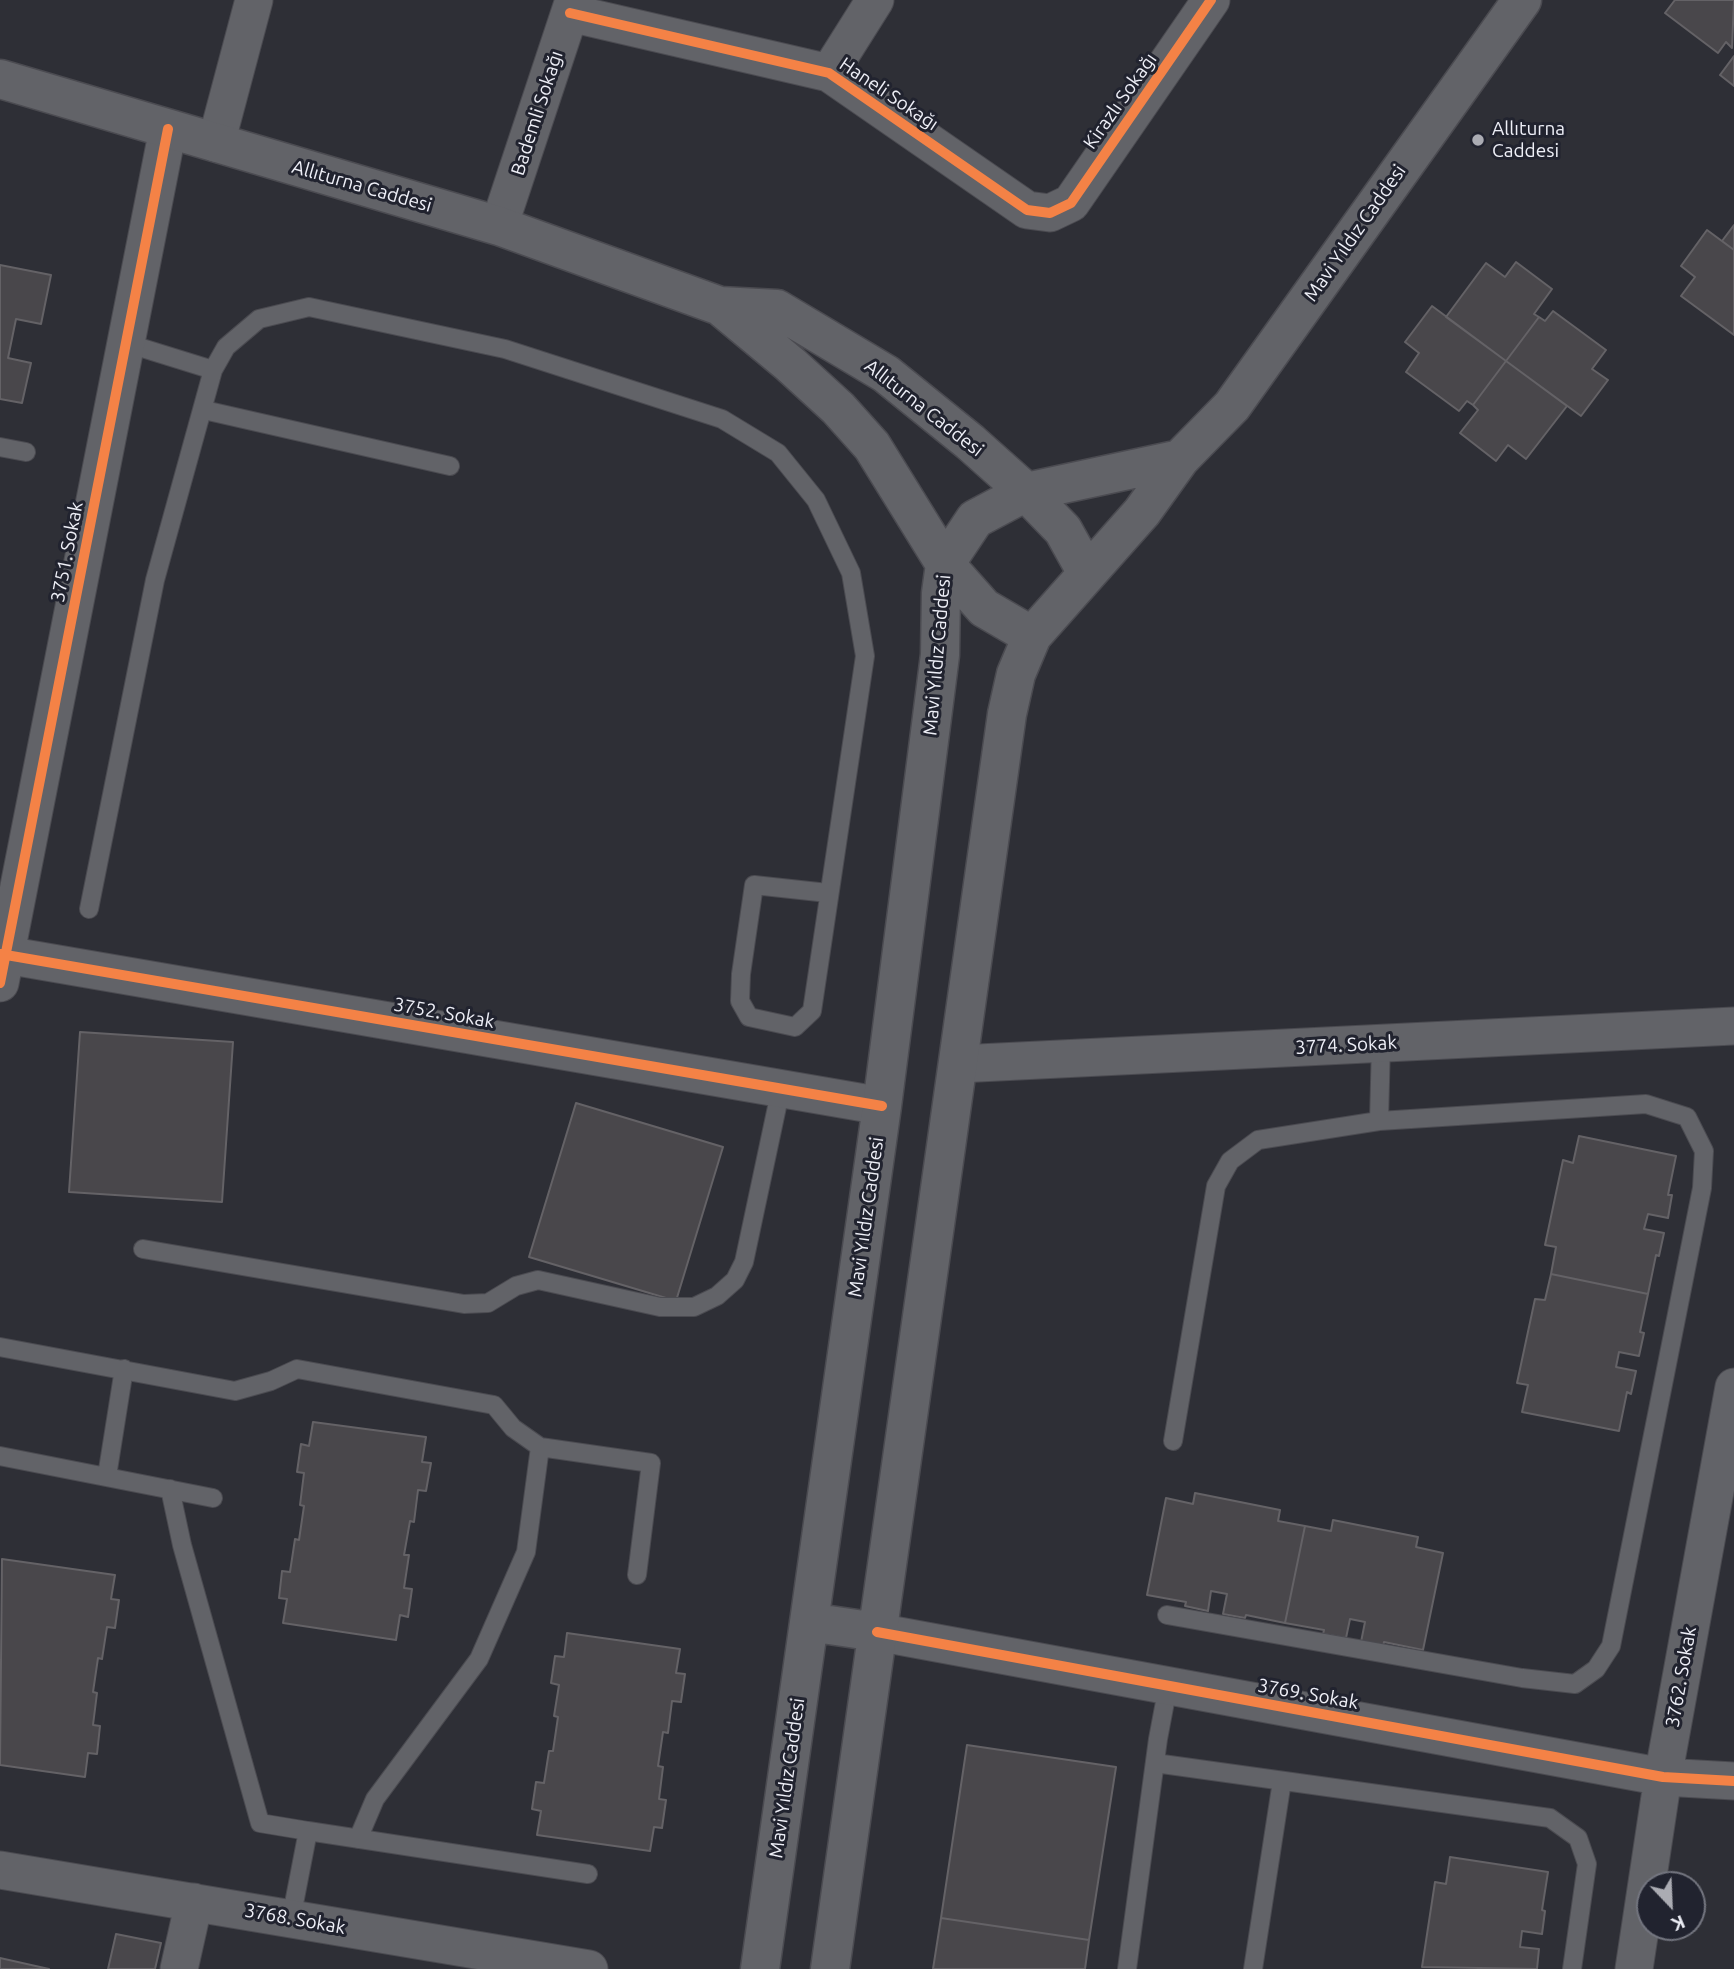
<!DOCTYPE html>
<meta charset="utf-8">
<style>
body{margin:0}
#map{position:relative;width:1734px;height:1969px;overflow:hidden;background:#2e2f36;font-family:Ubuntu,sans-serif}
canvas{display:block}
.north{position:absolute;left:1636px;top:1871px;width:70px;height:70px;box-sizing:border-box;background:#21232f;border:2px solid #73757f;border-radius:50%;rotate:157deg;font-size:19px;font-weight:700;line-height:28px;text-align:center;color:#eeeff7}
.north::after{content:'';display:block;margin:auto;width:24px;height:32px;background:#abacb3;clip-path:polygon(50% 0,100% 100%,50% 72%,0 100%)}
</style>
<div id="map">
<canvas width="1734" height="1969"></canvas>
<div class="north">K</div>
</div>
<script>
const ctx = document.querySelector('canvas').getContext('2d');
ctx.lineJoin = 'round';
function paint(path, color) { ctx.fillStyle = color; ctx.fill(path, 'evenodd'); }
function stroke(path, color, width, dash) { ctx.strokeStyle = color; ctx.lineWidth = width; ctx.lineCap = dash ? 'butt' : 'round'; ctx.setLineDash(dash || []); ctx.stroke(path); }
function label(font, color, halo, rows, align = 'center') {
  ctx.font = font + ' Ubuntu,sans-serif'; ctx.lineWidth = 6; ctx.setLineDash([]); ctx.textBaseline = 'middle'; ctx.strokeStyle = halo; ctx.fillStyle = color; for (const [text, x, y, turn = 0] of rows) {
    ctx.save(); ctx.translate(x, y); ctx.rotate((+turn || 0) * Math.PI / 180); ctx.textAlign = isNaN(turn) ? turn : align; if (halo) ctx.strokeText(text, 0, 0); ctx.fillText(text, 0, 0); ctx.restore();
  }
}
const building = new Path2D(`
 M1675,0H1734L1732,48L1726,42L1718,53L1665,13Z
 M1734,56V86L1720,75Z
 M1734,225V250L1722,241Z
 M1707,230L1734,250V335L1681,296L1695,277L1681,266Z
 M1516,262L1552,289L1534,314L1539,317L1506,361L1446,317L1486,263L1505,277Z
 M0,265L51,275L41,324L16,319L8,358L31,363L22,403L0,399Z
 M1432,306L1506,361L1473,405L1467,401L1459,411L1406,372L1419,353L1405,342Z
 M1553,311L1606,350L1592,369L1608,380L1581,416L1506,361L1539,317L1545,321Z
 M1506,361L1567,406L1526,459L1508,445L1496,461L1460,433L1478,410L1473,405Z
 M80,1032L233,1042L222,1202L69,1192Z
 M576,1103L723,1147L676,1301L529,1257Z
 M1579,1136L1676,1156L1668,1195H1672L1668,1218L1648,1214L1644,1229L1664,1233L1659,1256L1656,1255L1648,1294L1551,1274L1556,1247L1545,1245L1563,1160L1573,1163Z
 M1551,1274L1648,1294L1640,1332L1644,1333L1639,1356L1619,1352L1616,1367L1636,1371L1631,1394L1627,1392L1619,1431L1522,1412L1528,1385L1517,1383L1535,1299L1545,1300Z
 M313,1422L426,1437L422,1462L431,1463L426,1491L418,1490L414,1522L410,1521L404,1555H409L404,1588L412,1589L408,1617L400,1615L396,1640L283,1623L287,1599L279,1598L282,1571L290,1572L295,1539L299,1540L304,1506L300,1505L304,1473L297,1472L301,1444L309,1446Z
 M1195,1493L1280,1510L1278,1521L1305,1526L1285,1623L1246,1615L1245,1618L1223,1614L1227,1594L1211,1591L1208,1611L1185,1606L1186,1602L1147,1595L1166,1498L1193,1504Z
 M1333,1520L1418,1537L1416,1547L1443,1553L1423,1650L1384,1642L1383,1646L1361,1642L1365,1622L1350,1619L1346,1638L1323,1634L1324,1630L1285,1623L1305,1526L1331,1531Z
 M2,1559L115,1575L111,1599L119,1600L115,1628L107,1627L102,1659L98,1658L93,1692L97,1693L93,1725L100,1726L97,1754L88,1753L85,1777L0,1765Z
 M567,1633L680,1649L676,1673L685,1674L681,1702L672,1701L668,1733L663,1732L658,1766L663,1767L659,1799L666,1800L662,1828L654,1827L650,1851L537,1835L541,1811L532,1809L536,1782L544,1783L549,1751H553L558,1717L554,1716L559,1685L551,1683L555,1656L564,1657Z
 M967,1745L1116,1767L1089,1940L941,1918Z
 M1450,1857L1548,1872L1542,1910L1545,1911L1542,1934L1522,1931L1520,1947L1539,1949L1537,1969L1422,1967L1435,1882L1446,1884Z
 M941,1918L1089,1940L1085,1969H933Z
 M116,1934L161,1943L155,1969H108Z
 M0,1958L49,1969H0Z`);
paint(building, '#49474b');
stroke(building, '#646266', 2);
const lane = new Path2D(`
 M126,343L213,370
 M204,410L450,466
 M0,447L26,452
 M89,909L155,580L213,370L226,347L259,319L309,307L505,349L722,419L778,453L816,500L851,573L865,656L812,1011L795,1027L749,1017L740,1001L741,974L754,885L828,893
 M1379,1121L1381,1043
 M143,1249L464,1304L488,1303L516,1286L538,1280L660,1307H694L717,1296L735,1280L744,1262L781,1088
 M0,1347L235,1391L271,1381L297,1369L494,1405L513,1428L540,1447L651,1463L637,1575
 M0,1456L213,1498
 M107,1476L124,1369
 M170,1489L182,1545L260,1823L308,1831
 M1167,1615L1522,1678L1575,1684L1596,1669L1611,1646L1702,1188L1704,1151L1687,1117L1646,1104L1379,1121L1258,1140L1230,1161L1216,1186L1173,1441
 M1155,1763L1550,1818L1578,1838L1587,1864L1572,1969
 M358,1839L375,1799L479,1659L526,1552L540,1447
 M291,1919L308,1831L588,1874
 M1127,1969L1158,1739L1168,1686
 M1253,1969L1282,1781`);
const street = new Path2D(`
 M570,13L829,73L1027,210L1050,213L1071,203L1211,0
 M829,73L875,0
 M216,143L254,0
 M499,226L574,0
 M0,954L882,1106
 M0,983L168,129
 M958,1064L1734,1026
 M877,1632L1663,1777L1734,1781
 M0,1870L589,1969
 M179,1969L194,1902
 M1634,1969L1663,1777L1734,1387`);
const secondary = new Path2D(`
 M0,79L499,226L720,306
 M1032,636L984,608L945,564L872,446L838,408L791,365L720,306L777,309L886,374L970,442L1026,492L1063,530L1087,573
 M809,1622L877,1632
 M760,1969L882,1106L940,655L941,593L945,564L975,519L1026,492L1180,459
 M830,1969L1007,714L1016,674L1032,636L1142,512L1180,459L1232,406L1522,0`);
stroke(lane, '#4b4b51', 20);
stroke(street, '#4b4b51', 39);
stroke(secondary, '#4b4b51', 41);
stroke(lane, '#626368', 18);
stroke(street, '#626368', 37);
stroke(secondary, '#626368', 38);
stroke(new Path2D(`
 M570,13L829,73L1027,210L1050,213L1071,203L1211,0
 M0,954L882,1106
 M0,983L168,129
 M877,1632L1663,1777L1734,1781`), '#f48246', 10);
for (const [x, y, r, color] of [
 [1478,140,7,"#abacb3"]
]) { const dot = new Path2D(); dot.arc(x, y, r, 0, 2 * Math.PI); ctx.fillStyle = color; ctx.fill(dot); stroke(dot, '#21232f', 2.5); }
label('19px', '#eeeff7', '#21232f', [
 ["Haneli Sokağı",889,94,34],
 ["Kirazlı Sokağı",1120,101,-55],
 ["Bademli Sokağı",537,113,-72],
 ["Allıturna Caddesi",362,186,16],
 ["Mavi Yıldız Caddesi",1355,233,-55],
 ["Allıturna Caddesi",924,408,38],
 ["3751. Sokak",67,552,-79],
 ["Mavi Yıldız Caddesi",937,655,-85],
 ["3752. Sokak",444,1013,10],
 ["3774. Sokak",1346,1045,-3],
 ["Mavi Yıldız Caddesi",866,1217,-82],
 ["3762. Sokak",1681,1677,-80],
 ["3769. Sokak",1308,1694,10],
 ["Mavi Yıldız Caddesi",787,1778,-82],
 ["3768. Sokak",295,1919,10]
]);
label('19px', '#eeeff7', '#21232f', [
 ["Allıturna",1492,129],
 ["Caddesi",1492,151]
], 'left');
</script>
